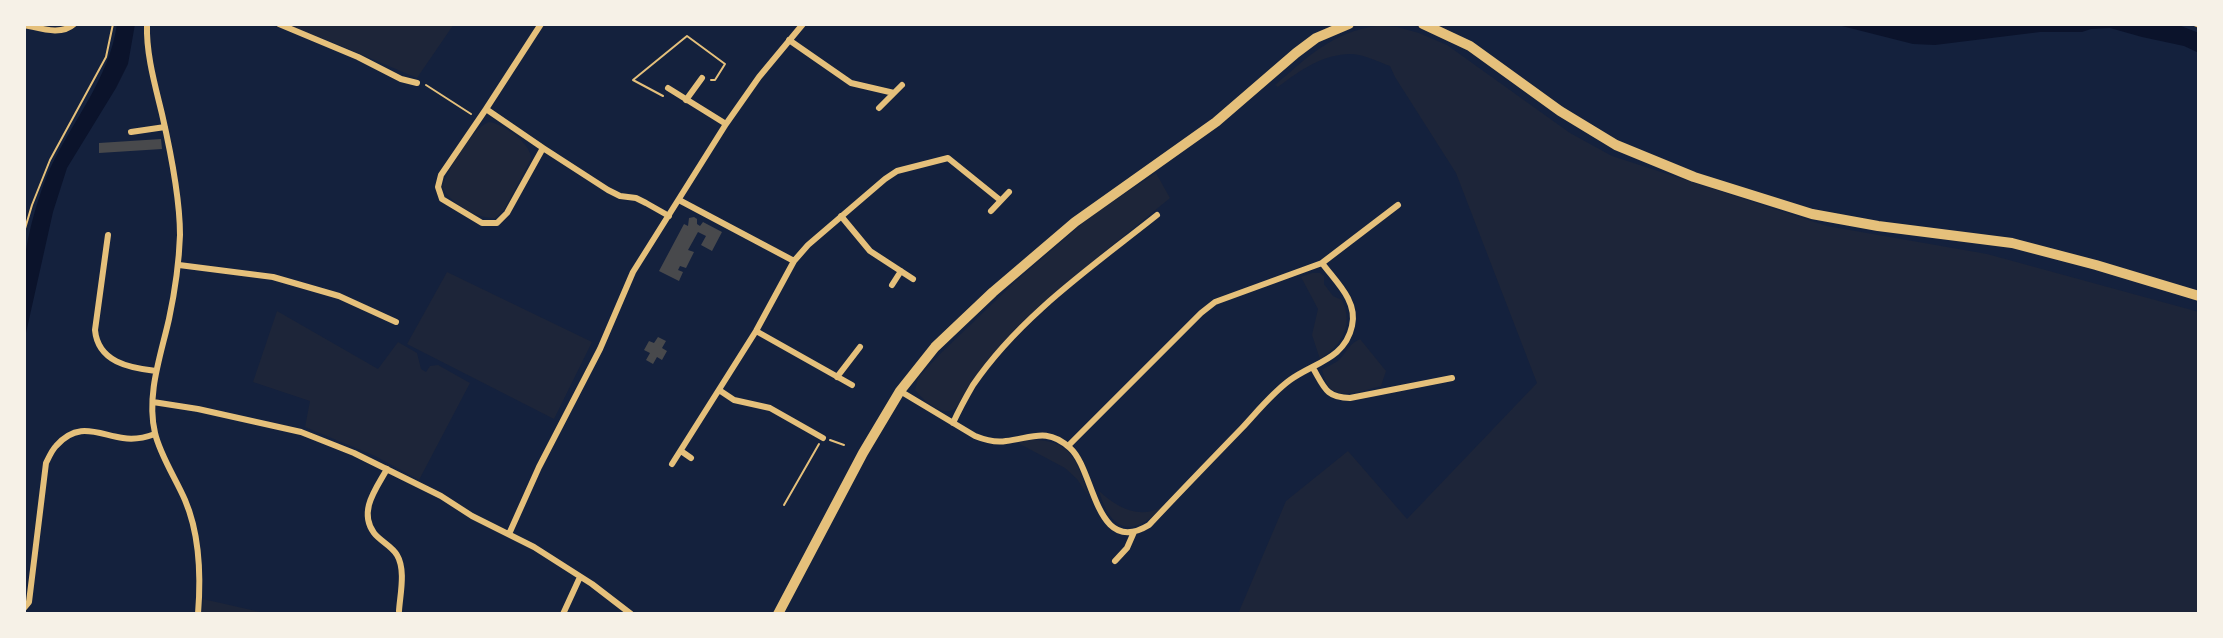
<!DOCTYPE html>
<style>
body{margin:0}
#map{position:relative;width:2223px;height:638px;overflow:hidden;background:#14213d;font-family:"Varela Round",sans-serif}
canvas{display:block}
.frame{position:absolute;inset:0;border:26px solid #f6f1e7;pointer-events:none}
</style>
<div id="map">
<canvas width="2223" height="638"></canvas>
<div class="frame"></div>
</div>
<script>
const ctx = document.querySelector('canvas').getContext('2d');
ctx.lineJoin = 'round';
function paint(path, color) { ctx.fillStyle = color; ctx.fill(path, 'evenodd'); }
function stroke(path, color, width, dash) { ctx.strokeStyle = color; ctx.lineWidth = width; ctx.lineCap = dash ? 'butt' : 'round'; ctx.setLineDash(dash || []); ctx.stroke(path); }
paint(new Path2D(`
 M281,24H454L417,78L332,42Z
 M1377,26L1397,27L1419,33L1447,45L1570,133L1612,156L1827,226L1987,254L2199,312V614H1238L1286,501L1348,451L1407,519L1537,383L1456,173L1395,77L1390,66C1379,62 1365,55 1353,54C1325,53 1300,70 1278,87L1275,85C1308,57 1332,32 1377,26Z
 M489,122C504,124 532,144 531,159L504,210L495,218C477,219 450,203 442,187C448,170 472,128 489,122Z
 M1156,173L1170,198C1111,247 1051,293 999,348C985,363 972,380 962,398C959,403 957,409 950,411C939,414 921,398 915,390L918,378L940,354L1016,281L1091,216Z
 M447,272L592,342L554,419L407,344Z
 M1312,273H1320L1324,276V284L1333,296L1342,300C1354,325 1342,345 1320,359L1312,335L1318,309L1301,277Z
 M277,311L378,369L398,342L417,353L421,369L426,372L430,366L438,365L470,383L419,480L375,456L305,427L310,401L253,382Z
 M1360,339L1386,371L1381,386C1368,389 1341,400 1330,388C1326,384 1324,376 1322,370C1327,366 1335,364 1340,359C1348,350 1349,344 1360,339Z
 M1025,440C1072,438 1076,459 1089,497L1077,479L1065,468L1018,443Z
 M1099,491C1117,507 1138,520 1162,507C1132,540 1110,530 1099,491Z
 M203,599L269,614H202Z`), '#1d2539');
paint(new Path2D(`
 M117,24H135L128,64L116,88L67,168L53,212L24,342C24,317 22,292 24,268C26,239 37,200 48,173C71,122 109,80 117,24Z
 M1834,24H2176L2199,33V53L2184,46L2142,37L2110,28L2091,29L2082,32H2040L1935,45L1913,44Z`), '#0b132b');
paint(new Path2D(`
 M161,139L162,149L99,153V143Z
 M694,217L697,219V224L700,226L703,222L722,232L712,251L701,245L706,236L698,232L688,250L694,252L686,268L680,266L678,270L683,272L679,281L659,271L684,224L688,226L689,218Z
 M658,337L666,341L662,348L667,351L662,360L657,357L653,364L646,360L650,353L644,350L649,341L654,343Z`), '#48494c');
stroke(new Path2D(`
 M2192,24L2199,27
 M426,85L471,114
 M663,96L633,80L687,36L725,64L715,80H711
 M24,232L32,205L50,160L106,57L113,24
 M830,440L844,445
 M784,505L819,444`), '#e5c07b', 2);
stroke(new Path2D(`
 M147,24C146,54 155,85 162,114C170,149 180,198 180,235C179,263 175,291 169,319C161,355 146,395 155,433C160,455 176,479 185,500C200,535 201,577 198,614
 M279,24L358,57L401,79L417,83
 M24,25C40,28 61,36 74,24
 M789,40L851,83L894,93L902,85
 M668,88L726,124
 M686,100L702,78
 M879,108L894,93
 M486,109L543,148L507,213L497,223H482L442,199L438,187L441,175Z
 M486,109L541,24
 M131,132L165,127
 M543,148L608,190L620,196L636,198L646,203L669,216
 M991,211L1009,192
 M841,216L870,251L913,279
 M108,235L95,330C98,362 129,368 156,371
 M794,261L808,245L885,179L897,171L948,158L1000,200
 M1322,263L1398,205
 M179,265L273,277L339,296L396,322
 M892,285L901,271
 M756,331L852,385
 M1313,368C1324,387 1326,398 1350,398L1452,378
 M837,377L860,347
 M719,390L734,400L770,408L823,438
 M900,391L975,436C985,440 995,443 1006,441C1032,438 1047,427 1070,448C1095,470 1095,558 1149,525C1180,492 1211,460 1242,428C1257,412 1272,393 1290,380C1313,363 1345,359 1352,326C1358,301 1336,282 1322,263L1215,302L1201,313L1068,446
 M153,402L198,409L301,432L354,453L441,496L472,516L534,547L592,584L631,614
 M953,423C959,410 966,397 973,385C1020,316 1093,266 1157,215
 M681,451L691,458
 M672,464L756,331L794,261L679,200
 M387,469C376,489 358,511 374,533C380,541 392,546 397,555C406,570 400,595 399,611
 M509,534L539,467L600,349L633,272L726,124L759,77L803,24
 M1115,561L1127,548L1134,532
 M24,608L29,602L46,463C49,457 52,450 56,446C78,421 97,434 123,438C134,440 144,438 155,434
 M563,614L580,577`), '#e5c07b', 6);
stroke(new Path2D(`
 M1423,24L1470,46L1560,111L1616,145L1694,177L1812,214L1878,226L2012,243L2096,265L2199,296
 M778,614L863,453L900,391L935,347L993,292L1075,222L1216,122L1296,53L1316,38L1349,24`), '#e5c07b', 10);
</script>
